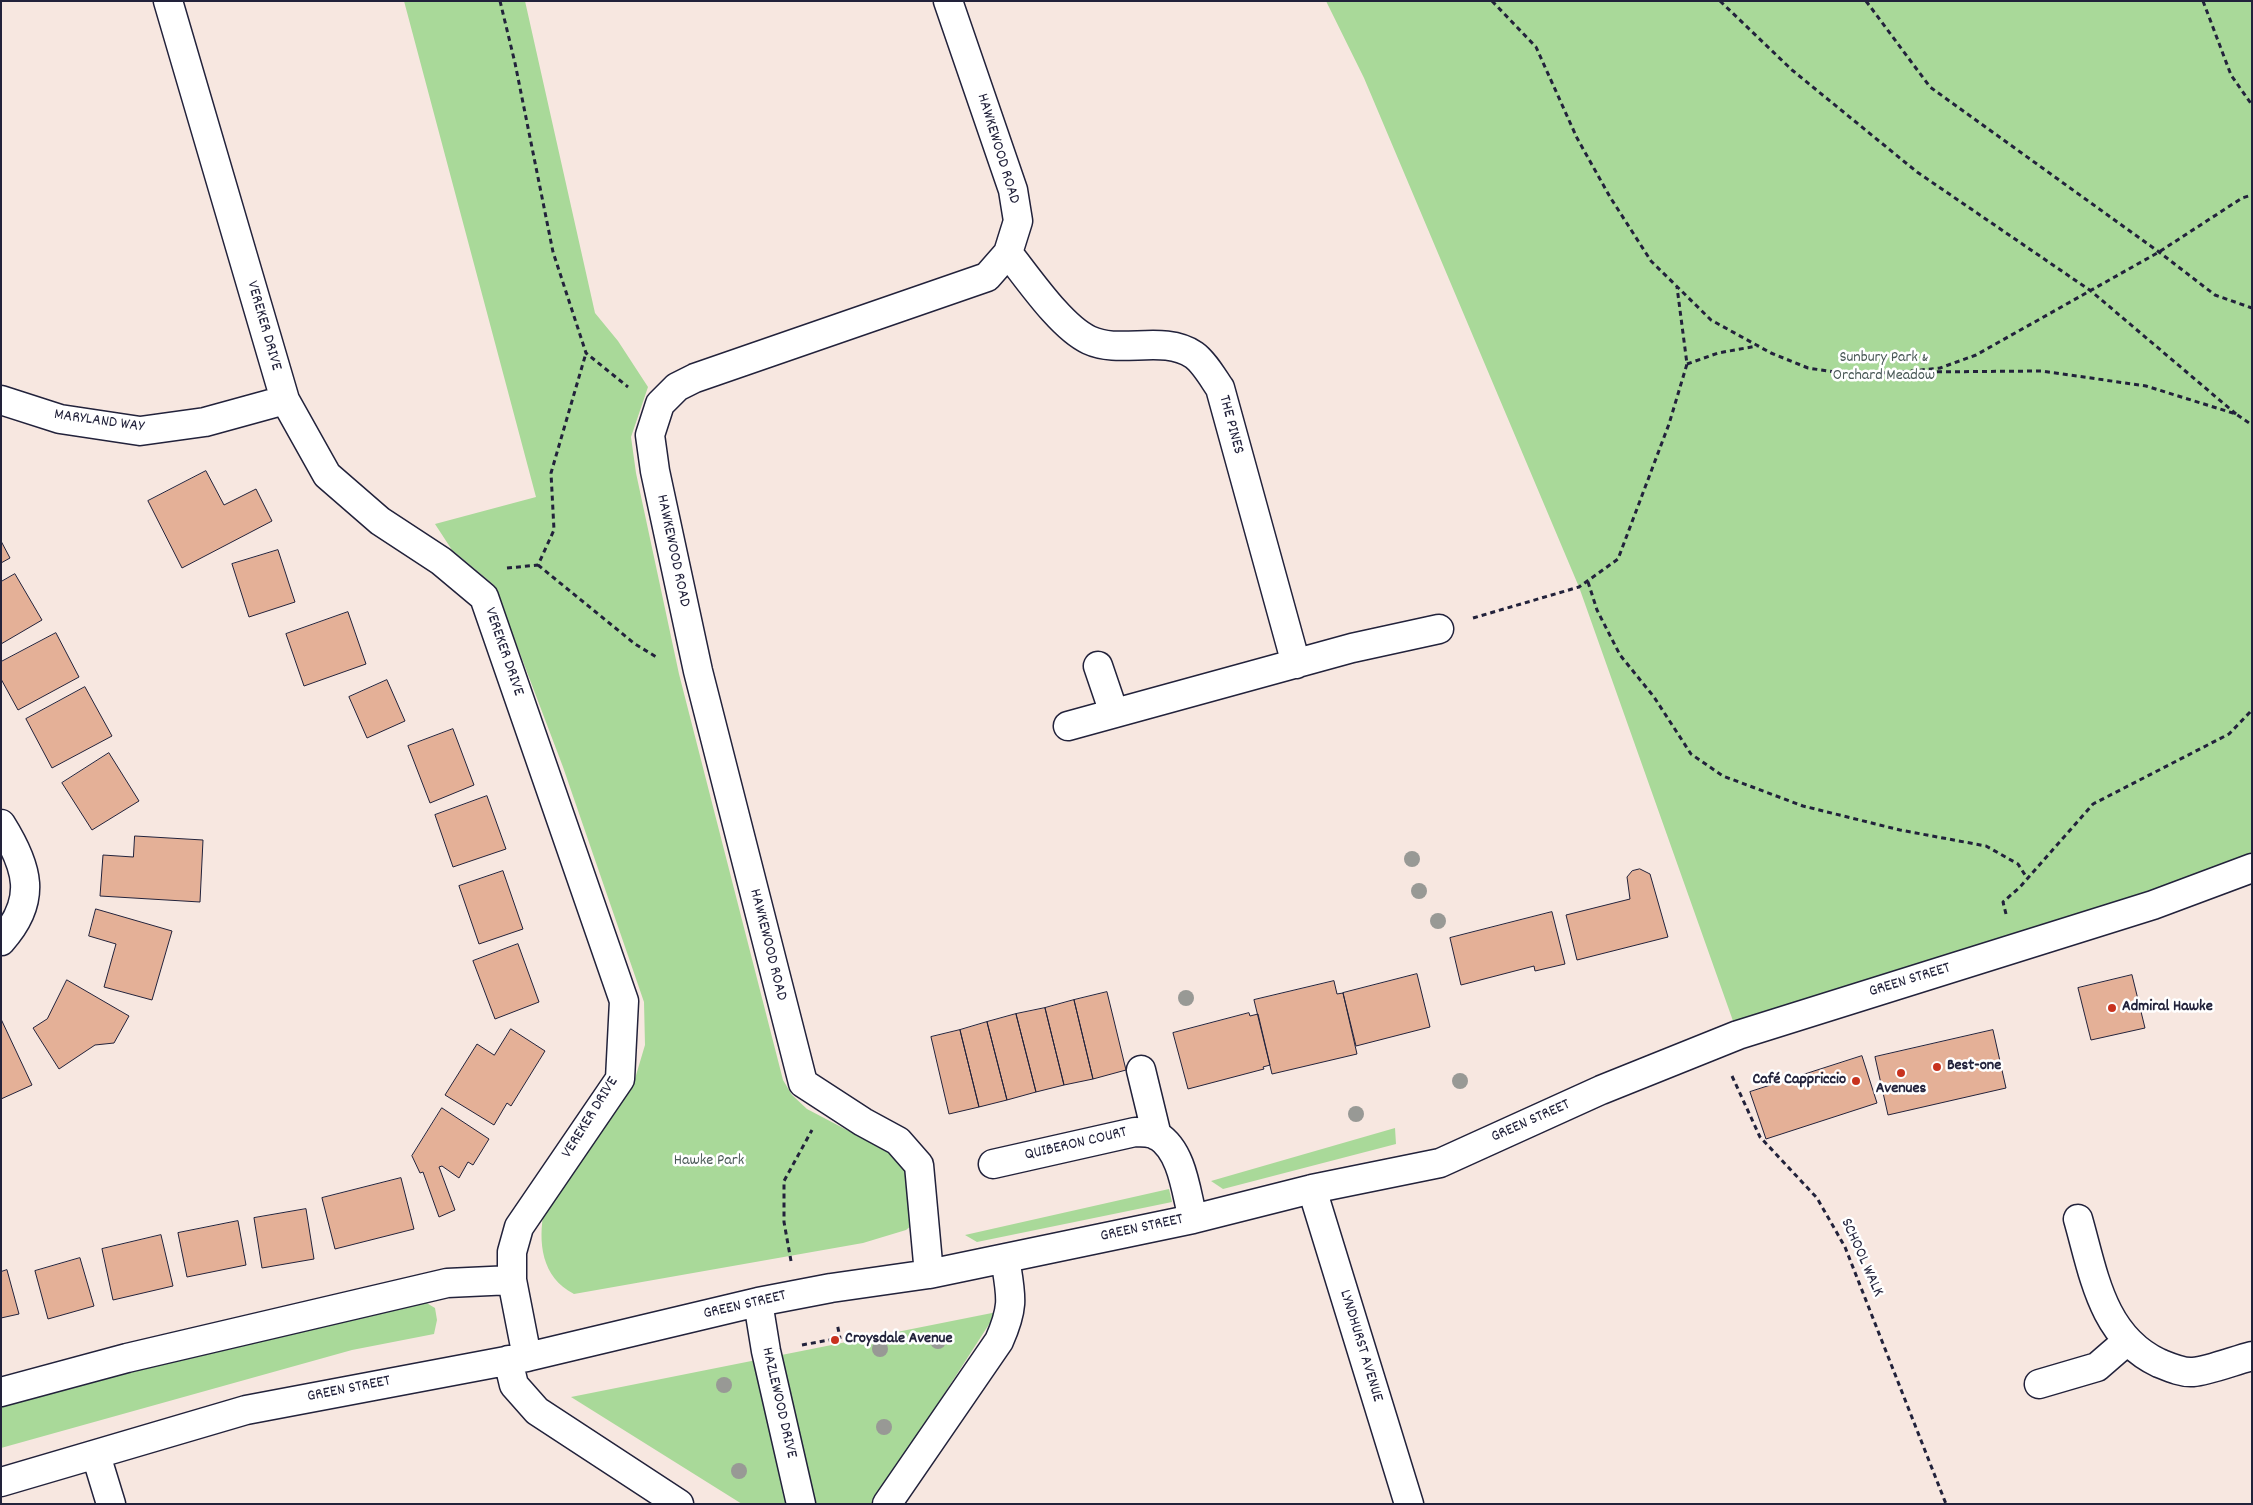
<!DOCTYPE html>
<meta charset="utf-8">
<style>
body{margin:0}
#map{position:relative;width:2253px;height:1505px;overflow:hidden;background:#f7e7e0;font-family:Dekko,sans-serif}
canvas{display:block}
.frame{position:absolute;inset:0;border:2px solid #22223b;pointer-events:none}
</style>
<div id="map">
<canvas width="2253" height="1505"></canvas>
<div class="frame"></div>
</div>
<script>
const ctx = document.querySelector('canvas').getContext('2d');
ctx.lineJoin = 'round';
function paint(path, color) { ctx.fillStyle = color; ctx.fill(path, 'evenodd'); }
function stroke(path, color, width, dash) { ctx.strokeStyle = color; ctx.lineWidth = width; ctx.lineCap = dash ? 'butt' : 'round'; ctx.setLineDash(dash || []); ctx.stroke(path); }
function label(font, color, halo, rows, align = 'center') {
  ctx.font = font + ' Dekko,sans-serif'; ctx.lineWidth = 5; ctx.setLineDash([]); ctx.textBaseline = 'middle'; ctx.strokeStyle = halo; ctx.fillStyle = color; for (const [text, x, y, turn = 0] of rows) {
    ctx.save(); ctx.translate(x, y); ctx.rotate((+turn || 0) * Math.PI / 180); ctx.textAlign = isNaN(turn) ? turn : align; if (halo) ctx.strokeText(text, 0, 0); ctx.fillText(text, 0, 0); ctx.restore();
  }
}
paint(new Path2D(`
 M404,1H525L595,313L618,341L648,387L631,437L636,473L679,674L783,1080L792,1095L807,1109L864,1139L894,1150L906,1167L911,1226L906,1230L863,1243L574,1294C541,1277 538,1242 544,1210L634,1082L645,1045L644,1002L563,767L494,585L452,550L435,524L536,497Z
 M1326,1H2252V868L1738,1035L1579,587L1364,78Z
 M1395,1128L1396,1144L1223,1189L1211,1181Z
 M1169,1189L1172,1202L977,1242L965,1235Z
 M425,1302L435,1308L437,1320L434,1334L352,1350L1,1448V1392L127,1358Z
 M997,1312L877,1498L875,1504H742L571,1397Z`), '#a9d999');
const building = new Path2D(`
 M206,471L224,505L256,489L272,521L182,568L148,501Z
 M1,541L10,558L1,563Z
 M278,550L295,602L249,617L232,564Z
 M15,574L42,620L1,644V582Z
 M348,612L366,664L304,686L286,634Z
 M56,633L79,677L18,710L1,679V662Z
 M387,680L405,721L367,738L349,697Z
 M85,687L112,736L52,768L26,719Z
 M453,729L474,785L430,803L408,746Z
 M109,753L139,801L92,830L62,783Z
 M487,796L506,849L453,867L435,815Z
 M135,836L203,840L200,902L100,896L103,855L133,857Z
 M1640,869L1650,874L1668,937L1577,960L1566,915L1630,899L1627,877L1632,871Z
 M503,871L523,929L479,944L459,886Z
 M96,909L172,931L152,1000L104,987L116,944L89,936Z
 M1552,912L1565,964L1535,971L1534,966L1461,985L1450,938Z
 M518,944L539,1002L495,1019L473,961Z
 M1417,974L1430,1027L1356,1046L1343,993Z
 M2132,975L2145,1028L2091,1040L2078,988Z
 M67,980L129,1016L114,1043L95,1045L59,1069L33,1028L47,1019Z
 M1334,981L1337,994L1343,993L1357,1054L1272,1074L1254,1000Z
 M1107,992L1126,1070L1093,1079L1074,1000Z
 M1074,1000L1093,1079L1064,1085L1045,1008Z
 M1045,1008L1064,1085L1036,1092L1016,1014Z
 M1249,1013L1250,1016L1258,1014L1270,1065L1263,1067L1264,1069L1188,1089L1173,1033Z
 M1016,1014L1036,1092L1007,1100L987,1022Z
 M1,1019L32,1085L1,1099Z
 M987,1022L1007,1100L979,1107L960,1030Z
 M511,1029L545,1051L511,1106L507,1103L494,1125L445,1095L477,1044L494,1055Z
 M960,1030L979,1107L949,1114L931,1037Z
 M1993,1030L2006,1088L1888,1115L1875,1057Z
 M1862,1056L1877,1103L1766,1139L1750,1092Z
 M442,1108L489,1139L473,1165L468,1162L459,1178L442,1166L439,1167L455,1210L439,1217L423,1172L420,1173L412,1156Z
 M401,1178L414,1229L335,1249L322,1198Z
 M306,1209L314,1259L262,1268L254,1218Z
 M238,1221L246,1265L187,1277L178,1233Z
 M161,1235L173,1286L113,1300L102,1249Z
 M80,1258L94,1306L48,1319L35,1271Z
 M7,1270L19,1314L1,1318V1272Z`);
paint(building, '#e4b097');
stroke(building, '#22223b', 1);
const minor = new Path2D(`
 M168,1L285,400L327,475L380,521L441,561L484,597L624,1001L620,1079L519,1227L512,1252V1280L527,1357
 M1008,253C1028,278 1061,327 1089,340C1121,355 1163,334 1194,355C1204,362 1213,378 1220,388L1296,664
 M1,400L60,419L140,431L205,422L285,400
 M1098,666L1114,713
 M1068,726L1352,648L1439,629
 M1,824C28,867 38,900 1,941
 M1141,1070L1157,1136
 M993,1164L1135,1132C1142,1132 1151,1132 1158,1136C1183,1152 1186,1193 1193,1219
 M1312,1189L1409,1504
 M2078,1219C2094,1275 2102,1336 2159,1363C2169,1367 2182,1373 2193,1372C2208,1371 2236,1360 2252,1356
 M929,1274L919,1165L898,1141L863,1122L803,1083L698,671L655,471L650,435L660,404L677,387L695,378L987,277L1008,253L1018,221L1013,190L948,1
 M758,1302L766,1351L801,1504
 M508,1360L514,1385L537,1411L679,1504
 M2039,1384L2097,1367L2127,1341
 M1,1392L127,1358L447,1283L512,1280
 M96,1455L111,1504
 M1,1482L246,1410L527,1357L758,1302L831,1288L929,1274L1193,1219L1312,1189L1440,1163L1601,1090L1738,1035L2153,905L2252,868
 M887,1504L999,1341C1015,1305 1011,1296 1005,1258`);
stroke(minor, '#22223b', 31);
stroke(new Path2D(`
 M500,1L515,63L553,252L586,353L628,387
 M1492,1L1536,47L1577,138L1610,197L1651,261L1711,320L1771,353L1808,368L1848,374L1902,372L1940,368L1976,355L2159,252L2242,198L2252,195
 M1720,1L1792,70L1917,172L2091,291L2236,414
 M1866,1L1930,87L2159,252L2215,295L2252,308
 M2203,1L2231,75L2252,105
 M1687,364L1718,353L1757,346
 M1919,372L2042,371L2146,386L2236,414L2252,425
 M538,565L635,644L658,658
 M507,568L538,565L554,530L551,473L586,353
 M1588,582L1597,610L1620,655L1654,697L1691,754L1723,776L1803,806L1900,830L1986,846L2018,864L2027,878
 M1473,618L1579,587L1618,559L1669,424L1687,364L1677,287
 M2006,914L2003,902L2020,887L2093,804L2229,734L2252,710
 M1732,1076L1760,1137L1817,1198L1845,1247L1946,1504
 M791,1261L784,1222V1181L812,1130
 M802,1345L840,1338L837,1323`), '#22223b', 3, [5, 4]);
stroke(minor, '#fff', 28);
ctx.fillStyle = '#989995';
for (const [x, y] of [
 [1412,859],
 [1419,891],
 [1438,921],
 [1186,998],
 [1460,1081],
 [1356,1114],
 [938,1341],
 [880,1349],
 [724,1385],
 [884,1427],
 [739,1471]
]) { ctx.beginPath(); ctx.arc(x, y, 8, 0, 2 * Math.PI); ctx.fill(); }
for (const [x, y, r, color] of [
 [2112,1008,5,"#c8321e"],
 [1937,1067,5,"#c8321e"],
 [1901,1073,5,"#c8321e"],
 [1856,1081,5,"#c8321e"],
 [835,1340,5,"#c8321e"]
]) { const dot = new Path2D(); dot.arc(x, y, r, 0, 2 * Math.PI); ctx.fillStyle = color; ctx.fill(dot); stroke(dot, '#fff', 2); }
label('16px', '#22223b', '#fff', [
 ["HAWKEWOOD ROAD",997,149,73],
 ["VEREKER DRIVE",263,326,74],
 ["MARYLAND WAY",99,422,8],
 ["THE PINES",1230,425,75],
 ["HAWKEWOOD ROAD",672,551,78],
 ["VEREKER DRIVE",503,652,71],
 ["HAWKEWOOD ROAD",767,945,76],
 ["GREEN STREET",1910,981,-17],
 ["VEREKER DRIVE",591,1118,-58],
 ["GREEN STREET",1531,1122,-24],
 ["QUIBERON COURT",1076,1145,-13],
 ["GREEN STREET",1142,1229,-12],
 ["SCHOOL WALK",1861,1258,66],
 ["GREEN STREET",745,1306,-13],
 ["LYNDHURST AVENUE",1360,1346,73],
 ["GREEN STREET",349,1390,-11],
 ["HAZLEWOOD DRIVE",778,1403,77]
]);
label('16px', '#4a5957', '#fff', [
 ["Sunbury Park &",1884,359],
 ["Orchard Meadow",1884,377],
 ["Hawke Park",709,1162]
]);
label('bold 16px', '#22223b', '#fff', [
 ["Admiral Hawke",2122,1008],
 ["Best-one",1947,1067],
 ["Café Cappriccio",1846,1081,"right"],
 ["Avenues",1901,1090,"center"],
 ["Croysdale Avenue",845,1340]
], 'left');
</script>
